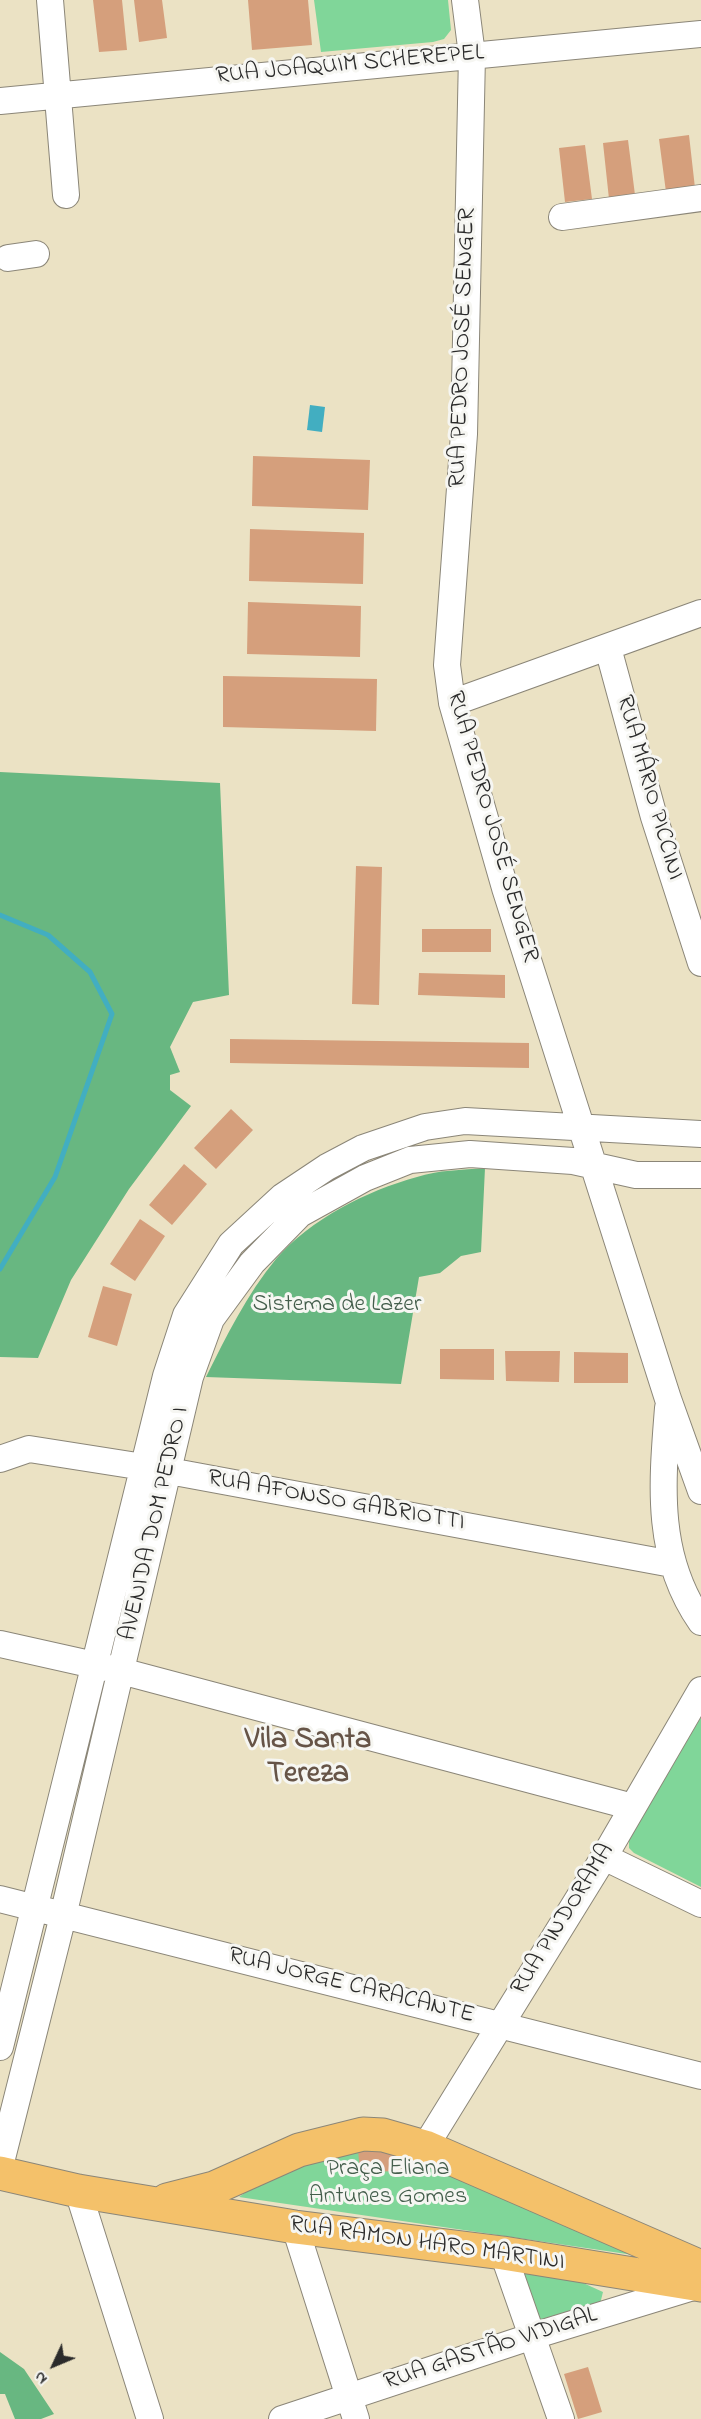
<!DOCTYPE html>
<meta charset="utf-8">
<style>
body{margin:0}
#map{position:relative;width:701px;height:2419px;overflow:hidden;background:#ebe2c4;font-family:"Indie Flower",sans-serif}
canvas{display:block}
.north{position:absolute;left:24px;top:2335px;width:60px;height:60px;-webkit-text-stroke:4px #f6f6f2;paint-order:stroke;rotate:226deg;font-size:16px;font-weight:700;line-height:24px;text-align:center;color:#2b2b2b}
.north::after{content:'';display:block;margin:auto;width:21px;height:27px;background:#2b2b2b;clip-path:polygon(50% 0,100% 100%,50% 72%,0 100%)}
</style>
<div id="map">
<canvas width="701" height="2419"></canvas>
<div class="north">N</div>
</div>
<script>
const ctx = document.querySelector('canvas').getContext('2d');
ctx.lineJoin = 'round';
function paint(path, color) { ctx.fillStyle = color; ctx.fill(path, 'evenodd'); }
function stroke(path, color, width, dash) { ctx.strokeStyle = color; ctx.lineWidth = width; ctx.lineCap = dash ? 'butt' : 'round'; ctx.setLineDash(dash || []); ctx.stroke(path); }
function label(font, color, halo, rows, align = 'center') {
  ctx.font = font + ' "Indie Flower",sans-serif'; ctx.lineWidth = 6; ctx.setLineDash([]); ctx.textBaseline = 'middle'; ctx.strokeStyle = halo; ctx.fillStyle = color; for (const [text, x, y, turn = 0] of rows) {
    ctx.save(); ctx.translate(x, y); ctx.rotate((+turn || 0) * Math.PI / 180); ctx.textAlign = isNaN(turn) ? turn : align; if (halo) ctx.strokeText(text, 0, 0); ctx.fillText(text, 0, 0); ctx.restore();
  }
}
paint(new Path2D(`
 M314,0H448L451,30L444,39L433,42L321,52Z
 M701,1717V1887L634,1853L629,1848V1839Z
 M398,2149L654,2258L239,2197L277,2170L320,2154Z
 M517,2271L581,2282L603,2292L600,2304L538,2321Z`), '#80d699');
paint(new Path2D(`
 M0,772L220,783L229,995L193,1002L170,1047L180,1072L170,1075V1090L191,1106L129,1189L71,1280L38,1358L0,1357Z
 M485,1168L481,1252L461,1256L440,1273L419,1277L401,1384L206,1377C226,1337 247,1294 276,1259C311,1219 366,1191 417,1177C438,1170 462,1170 485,1168Z
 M0,2352L24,2369L54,2414L41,2419H15L5,2394H0Z`), '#68b781');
paint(new Path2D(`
 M310,405L325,407L322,432L307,430Z`), '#42aec1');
stroke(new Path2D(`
 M0,915L48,935L90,972L112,1014L55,1177L0,1269`), '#42aec1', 5);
paint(new Path2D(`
 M93,0H122L127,50L99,52Z
 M134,0H162L167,38L139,42Z
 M248,0H308L312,45L252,50Z
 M689,135L695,188L666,192L659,139Z
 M628,140L635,195L609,199L603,143Z
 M585,145L592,199L565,202L559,148Z
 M253,456L370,460L368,510L252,506Z
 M250,529L364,533L363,584L249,581Z
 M248,602L361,606L360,657L247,654Z
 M223,676L377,679L376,731L223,727Z
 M356,866L382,867L379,1005L352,1004Z
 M422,929H491V952H422Z
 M419,973L505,975V998L418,995Z
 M230,1039L529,1043V1068L230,1063Z
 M231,1109L253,1130L216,1169L194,1148Z
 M184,1164L207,1184L172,1225L149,1205Z
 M140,1219L165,1236L135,1281L110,1264Z
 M103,1286L132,1294L117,1346L88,1337Z
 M440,1349H494V1380L440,1379Z
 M505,1351H560L559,1382L506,1381Z
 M574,1352L628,1353V1383H574Z
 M398,2149L402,2171L360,2172L358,2150Z
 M588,2367L602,2412L578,2419L564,2374Z`), '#d59f7c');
const minor = new Path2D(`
 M50,0L66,195
 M465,0L472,55L464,434L447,665L452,703L505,888L668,1399L701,1491
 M0,101L701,34
 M562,217L701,198
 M8,258L36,254
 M608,648L654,817L701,963
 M452,703L701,613
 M668,1408C662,1484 655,1556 701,1622
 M0,1459L29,1449L169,1471L672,1564
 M0,1644L121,1671L633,1807
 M604,1857L701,1904
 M0,1899L701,2076
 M0,2047L166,1376L186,1315L231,1244L282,1197L327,1167L363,1148L425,1127L465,1121L701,1134
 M425,2147L604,1857L701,1690
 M0,2166L63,1916L190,1377L211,1319L252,1263L300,1214L365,1178L410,1160L470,1154L573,1161L636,1175H701
 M78,2191L150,2419
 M295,2227L356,2419
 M503,2253L561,2419
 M282,2419L533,2336L696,2286`);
const major = new Path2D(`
 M0,2173L78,2191L295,2227L503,2253L701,2285
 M167,2200L214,2188L299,2150L363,2134L383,2135L425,2147L701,2267`);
stroke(minor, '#8b8678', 28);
stroke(major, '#8b8678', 35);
stroke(minor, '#fff', 26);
stroke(major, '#f4c16a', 33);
label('24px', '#2b2b2b', '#f6f6f2', [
 ["RUA JOAQUIM SCHEREPEL",350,66,-5],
 ["RUA PEDRO JOSÉ SENGER",464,348,-88],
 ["RUA MÁRIO PICCINI",648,788,74],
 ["RUA PEDRO JOSÉ SENGER",491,827,74],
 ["RUA AFONSO GABRIOTTI",336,1502,10],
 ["AVENIDA DOM PEDRO I",156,1524,-77],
 ["RUA PINDORAMA",564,1920,-58],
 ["RUA JORGE CARACANTE",351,1987,14],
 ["RUA RAMON HARO MARTINI",427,2245,8],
 ["RUA GASTÃO VIDIGAL",491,2350,-18]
]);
label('24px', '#445e4c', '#f6f6f2', [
 ["Sistema de Lazer",337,1306],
 ["Praça Eliana",388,2170],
 ["Antunes Gomes",388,2198]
]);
label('bold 30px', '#665447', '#f6f6f2', [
 ["Vila Santa",308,1742],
 ["Tereza",308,1776]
]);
</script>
